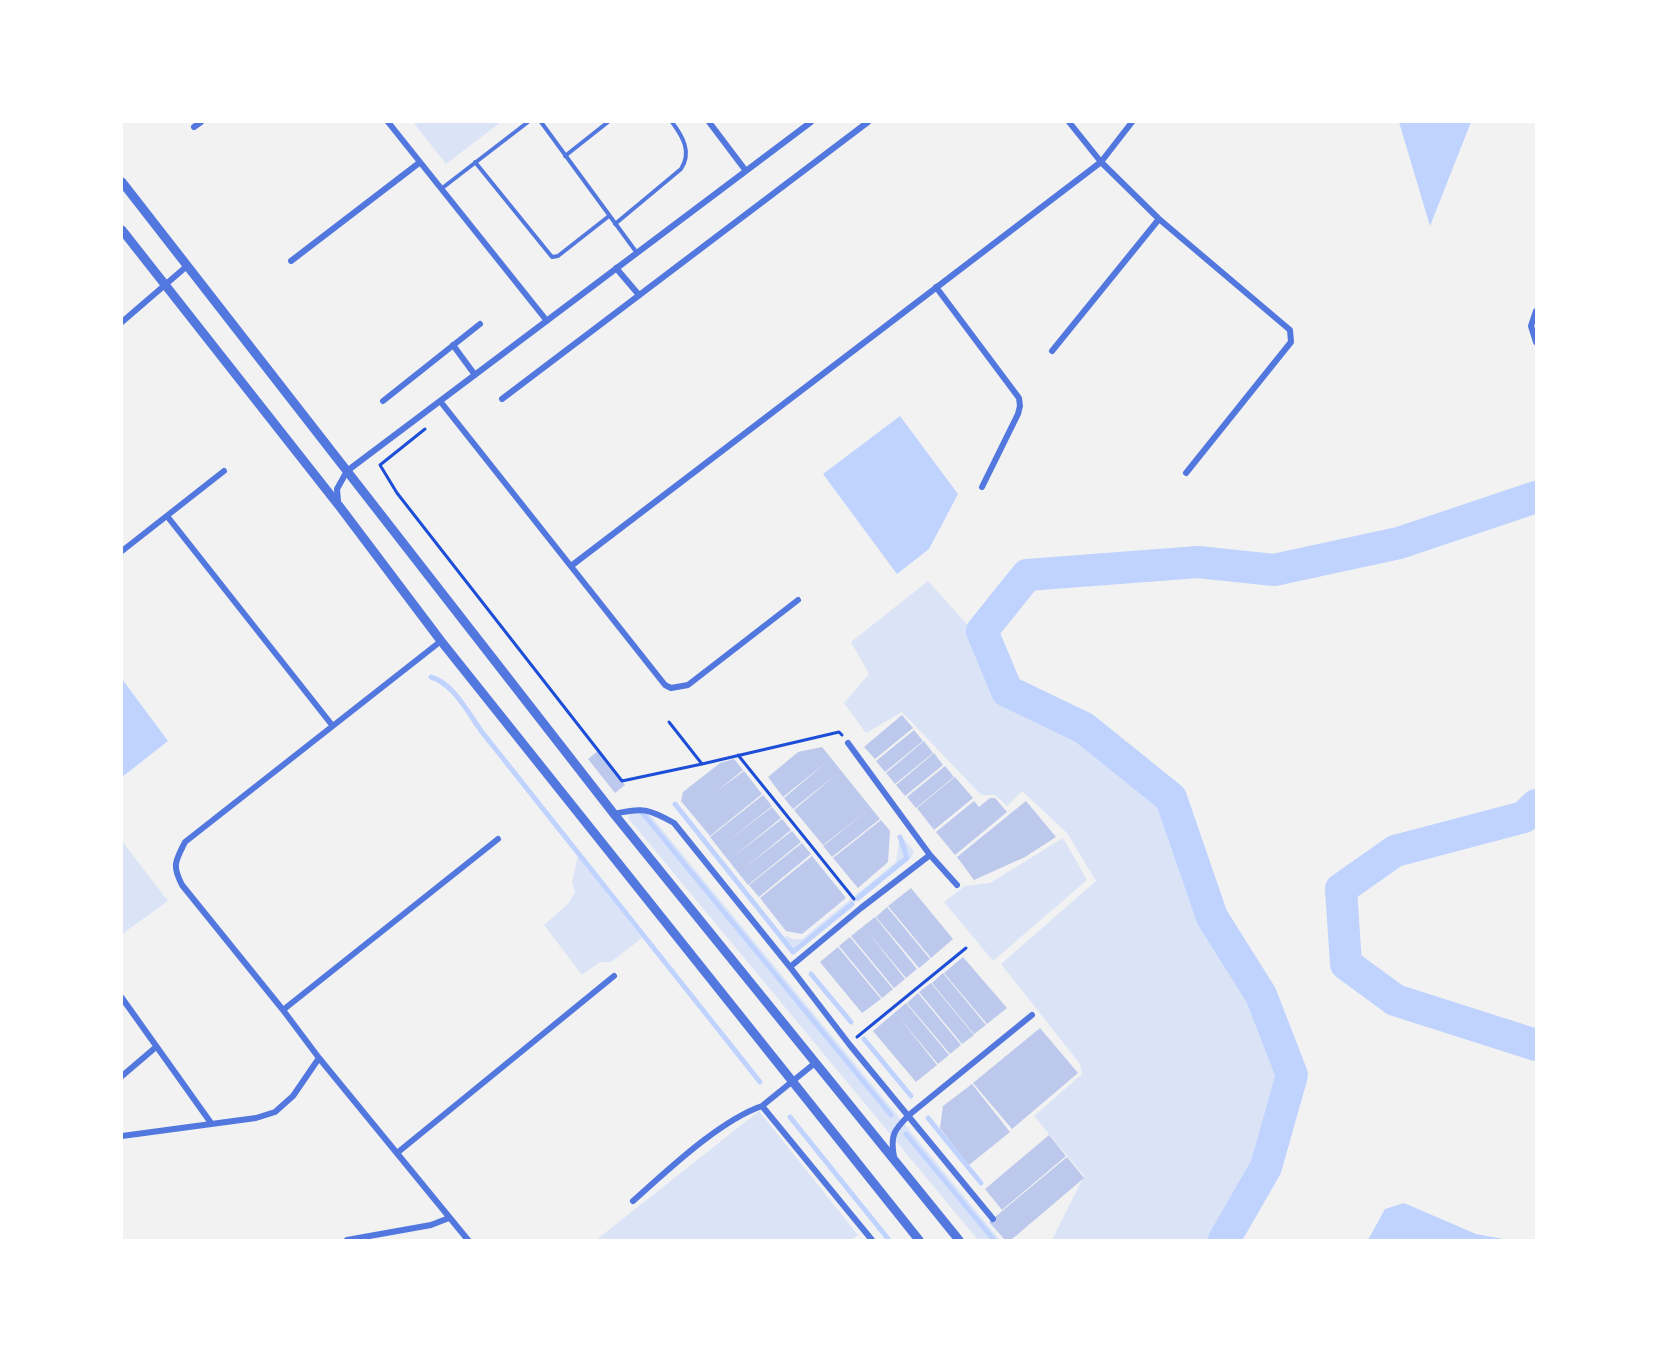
<!DOCTYPE html>
<style>
body{margin:0}
#map{position:relative;width:1658px;height:1362px;overflow:hidden;background:#f2f2f2;font-family:Ubuntu,sans-serif}
canvas{display:block}
.frame{position:absolute;inset:0;border:123px solid #fff;pointer-events:none}
</style>
<div id="map">
<canvas width="1658" height="1362"></canvas>
<div class="frame"></div>
</div>
<script>
const ctx = document.querySelector('canvas').getContext('2d');
ctx.lineJoin = 'round';
function paint(path, color) { ctx.fillStyle = color; ctx.fill(path, 'evenodd'); }
function stroke(path, color, width, dash) { ctx.strokeStyle = color; ctx.lineWidth = width; ctx.lineCap = dash ? 'butt' : 'round'; ctx.setLineDash(dash || []); ctx.stroke(path); }
paint(new Path2D(`
 M413,122H501L446,164Z
 M928,581L973,631L1004,696L1077,732L1164,799L1202,915L1251,995L1281,1075L1259,1158L1212,1240H1052L1084,1176L1034,1116L1082,1074L1080,1064L1001,964L1096,881L1067,833L1022,791L1007,806L995,795H981L902,712L866,733L844,703L869,674L851,642Z
 M646,810L1000,1240H978L628,818L630,814Z
 M903,838L914,851L911,858L800,947L794,949L789,948L781,938L787,936L793,939H802L896,862L899,842Z
 M1063,838L1087,880L993,961L944,902L965,886L990,883Z
 M122,841L168,901L122,934Z
 M578,856L642,938L611,962H600L582,975L544,925L568,904L575,892L572,882Z
 M759,1111L858,1235L851,1240H596Z`), '#dbe4f7');
paint(new Path2D(`
 M1399,122H1471L1430,226Z
 M900,416L958,494L929,549L897,574L823,474Z
 M122,679L168,741L122,777Z
 M1404,1203L1476,1234L1509,1240H1368L1385,1209Z`), '#bfd3fe');
stroke(new Path2D(`
 M431,677C454,684 468,713 482,732L760,1082
 M675,804L793,952L852,904
 M640,810L891,1115
 M858,898L907,858L900,837
 M811,974L851,1022
 M864,1039L911,1096
 M790,1117L889,1240
 M928,1118L981,1183
 M906,1134L994,1240`), '#bfd3fe', 5);
stroke(new Path2D(`
 M1536,805L1524,817L1395,851L1341,889L1346,964L1395,1000L1536,1045
 M1224,1240L1266,1167L1292,1075L1261,995L1212,917L1171,798L1084,728L1007,691L982,631L1027,575L1198,562L1274,570L1399,543L1536,497`), '#bfd3fe', 32);
paint(new Path2D(`
 M902,715L913,728L875,759L864,747Z
 M914,730L923,741L885,772L876,761Z
 M924,741L933,753L895,784L886,773Z
 M822,747L880,819L832,857L823,846L868,810L823,845L794,810L838,773L793,809L784,798L828,761L783,797L768,777L798,752Z
 M598,751L625,785L615,793L588,759Z
 M934,753L943,765L905,796L896,785Z
 M734,759L743,770L716,792L744,771L762,794L710,836L681,801L683,792L720,763Z
 M945,766L954,777L916,808L907,797Z
 M955,777L973,798L934,830L917,808Z
 M763,795L772,806L723,845L772,807L781,818L733,857L782,819L791,830L743,869L792,831L801,842L748,885L710,837Z
 M990,798H995L1007,812L955,855L936,832L974,801L979,807Z
 M1026,801L1056,837L1025,857L974,880L957,857Z
 M881,820L890,831L888,862L858,888L833,858Z
 M802,843L811,854L759,897L749,885Z
 M812,856L846,898L802,934L786,931L760,898Z
 M911,888L953,939L931,958L888,906Z
 M887,907L930,959L919,968L876,917Z
 M875,917L917,969L906,978L866,930L905,979L894,988L851,936Z
 M850,937L893,989L882,998L839,946Z
 M838,947L881,999L862,1013L820,962Z
 M963,957L1007,1008L987,1024L944,973Z
 M943,973L986,1025L974,1034L932,983Z
 M931,983L974,1035L962,1044L919,992Z
 M918,993L961,1045L950,1054L907,1003Z
 M906,1003L949,1055L938,1064L898,1016L937,1065L916,1082L873,1031Z
 M1040,1028L1078,1073L1012,1129L973,1083Z
 M972,1084L1010,1132L969,1165L940,1128L943,1106Z
 M1049,1135L1066,1156L1002,1210L985,1189Z
 M1067,1157L1084,1178L1011,1240H1005L989,1222Z`), '#bdc9ec');
stroke(new Path2D(`
 M425,429L380,465L397,493L622,781L702,764L669,722
 M738,755L854,899
 M702,764L839,732L842,735
 M857,1037L966,948`), '#1d4ed8', 3);
stroke(new Path2D(`
 M541,122L637,253
 M565,156L608,122
 M475,162L552,257L558,256L609,216
 M441,189L528,122
 M615,224L681,169C692,152 683,137 672,122`), '#5277de', 4);
stroke(new Path2D(`
 M388,122L547,321
 M709,122L746,171
 M1069,122L1101,162L1159,219L1290,330L1291,342L1186,473
 M194,127L201,122
 M291,261L419,163
 M616,268L639,295
 M936,287L1019,398L1020,406L1018,414L982,487
 M1536,311L1531,326L1536,342
 M122,322L187,266
 M453,345L475,375
 M1052,351L1159,219
 M502,399L868,122
 M383,401L480,324
 M440,401L665,685L671,688L688,685L798,600
 M338,501L337,489L347,471L811,122
 M167,516L332,725
 M122,551L224,471
 M571,566L1101,162L1132,122
 M441,641L185,842C175,862 172,865 182,885L283,1010L319,1058L468,1240
 M848,743L930,855L957,885
 M614,814C643,807 649,809 674,823L790,967L849,1044L993,1219
 M790,967L861,908L930,855
 M122,998L211,1123
 M283,1010L498,839
 M122,1076L156,1047
 M762,1106L815,1063
 M122,1136L256,1118L275,1112L293,1096L319,1058
 M397,1153L614,976
 M894,1157C890,1135 894,1130 909,1115L1032,1015
 M633,1201C668,1170 719,1121 762,1106L872,1240
 M347,1240L431,1225L449,1218`), '#5277de', 6);
stroke(new Path2D(`
 M122,182L614,814L959,1240
 M122,230L340,507L441,641L919,1240`), '#5277de', 9);
</script>
